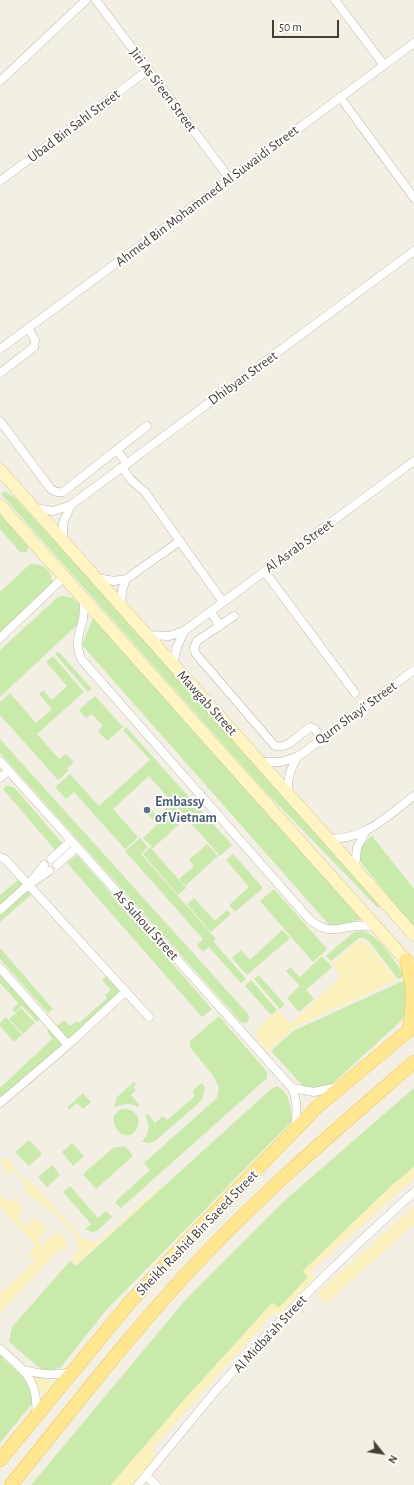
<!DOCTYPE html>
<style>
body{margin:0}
#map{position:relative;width:414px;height:1485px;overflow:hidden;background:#f3efe4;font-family:"Alegreya Sans",sans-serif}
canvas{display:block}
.north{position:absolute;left:362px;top:1433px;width:40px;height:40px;-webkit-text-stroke:3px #fff;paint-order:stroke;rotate:120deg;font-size:11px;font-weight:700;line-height:16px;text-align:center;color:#453f33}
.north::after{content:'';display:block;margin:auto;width:14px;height:18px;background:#453f33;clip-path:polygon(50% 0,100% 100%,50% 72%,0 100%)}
.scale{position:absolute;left:272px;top:20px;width:67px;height:18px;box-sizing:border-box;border:2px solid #453f33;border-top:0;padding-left:5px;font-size:12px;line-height:14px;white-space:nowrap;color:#453f33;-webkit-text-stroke:3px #fff;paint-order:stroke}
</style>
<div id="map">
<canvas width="414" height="1485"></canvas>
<div class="north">N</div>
<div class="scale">50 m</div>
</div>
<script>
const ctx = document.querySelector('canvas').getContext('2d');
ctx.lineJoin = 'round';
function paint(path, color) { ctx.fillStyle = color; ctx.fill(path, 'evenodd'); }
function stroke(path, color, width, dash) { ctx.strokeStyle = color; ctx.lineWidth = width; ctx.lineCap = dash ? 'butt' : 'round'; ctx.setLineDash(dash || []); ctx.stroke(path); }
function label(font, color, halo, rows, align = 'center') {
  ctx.font = font + ' "Alegreya Sans",sans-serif'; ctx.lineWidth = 4; ctx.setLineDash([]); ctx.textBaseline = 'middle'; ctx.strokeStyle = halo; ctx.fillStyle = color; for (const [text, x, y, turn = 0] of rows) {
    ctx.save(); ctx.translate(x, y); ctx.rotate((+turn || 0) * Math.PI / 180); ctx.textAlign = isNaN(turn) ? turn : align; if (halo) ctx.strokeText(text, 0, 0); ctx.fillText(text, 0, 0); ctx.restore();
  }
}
paint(new Path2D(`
 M5,491L15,498L94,583L380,906L378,908L261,787L1,494Z
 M0,514L28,546V549L26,552H20L0,529Z
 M34,564C47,565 54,574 52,586L0,638V592L29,565Z
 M63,596L73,598L81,607L78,624L0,697V650L58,597Z
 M93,618L362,919L331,927L82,645Z
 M58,651L92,689L88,692L55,654Z
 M53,656L84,692L37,734L59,759L66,754L74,762L67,768L69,770L58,780L0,715V702L10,693L36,723L52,709L39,694L43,690L52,700L67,686L46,662Z
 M95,696L123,727L107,741L98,731L103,726L92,714L86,718L79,710Z
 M126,727L232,845L220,856L149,776L113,809L138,837L125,849L74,792L66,799L55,787L70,774L99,806L150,760L123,730Z
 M0,739L248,1014L249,1019C248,1023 245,1024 241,1022L0,753Z
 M6,786L14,787L63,844L56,851L3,789Z
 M171,803L185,819L153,848L143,838L157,825L143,809L147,805L157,816Z
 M372,836L414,889V928L360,861C360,847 361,845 372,836Z
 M140,838L148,847L141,854L216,939L213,941L246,979L241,983L209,947L203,952L197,945L203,939L125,851Z
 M207,844L218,856L185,886L179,879L194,866L189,860Z
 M150,847L186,888L178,895L143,854Z
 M233,854L263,888L235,912L229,905L249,887L226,860Z
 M77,855L212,1009L202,1017L67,863Z
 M19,879L24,884L0,906V895Z
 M274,889L327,949L313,962L260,901Z
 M27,890L31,895L0,922V914Z
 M194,898L215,921L227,910L231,914L211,932L187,904Z
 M282,930L290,938L247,975L232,958L241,950L250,960Z
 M362,931C380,935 395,962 405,976L398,979L369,941L364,938H359L331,961L326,956L354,932Z
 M0,948L53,1009L48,1013L0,959Z
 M322,956L332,967L306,990L314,999L299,1012L287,998L300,986L286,971L290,967L300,977Z
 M0,975L40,1019L37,1022L22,1006L15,1012L12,1009L18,1003L0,983Z
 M259,975L285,1005L280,1009L254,979Z
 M107,976L121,992L68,1039L57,1026L64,1020L70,1026L77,1021L79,1023L107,998L105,995L111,990L102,980Z
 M251,980L277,1010L271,1015L245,986Z
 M405,980L408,1006L402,1020L332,1084L318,1088L303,1086L271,1051L293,1031Z
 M21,1008L35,1023L23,1034L9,1019Z
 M219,1016L267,1072V1078L121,1208L115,1202L150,1170L144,1163L217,1098L219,1087L214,1077L190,1047V1041Z
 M6,1017L22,1035L14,1042L0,1026V1023Z
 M50,1028L64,1043L0,1103V1088L52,1039L47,1032Z
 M134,1082L136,1084L133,1087L136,1090L131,1095L139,1105L138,1107C130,1102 122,1104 114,1108L117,1097Z
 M202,1083L205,1087L202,1100L155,1141L148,1143L142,1142C149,1134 151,1124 145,1116L148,1114L155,1123L163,1116L167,1120L195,1096L192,1091Z
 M277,1086C290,1093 291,1107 292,1121L107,1309L61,1367L53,1370H42L9,1342L12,1327L70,1261L76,1266L270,1090Z
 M414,1088V1167L390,1187L303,1271L308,1277L279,1308L272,1303L185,1399L111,1485H31L188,1297L283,1202Z
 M83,1093L91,1102L83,1109L77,1103L69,1110L67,1107Z
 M121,1109C139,1107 145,1125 131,1135C120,1138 112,1126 114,1115Z
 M29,1140L42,1154L29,1166L15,1152Z
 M72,1143L84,1156L73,1166L62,1152Z
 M125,1146L133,1156L96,1189L83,1174L113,1148Z
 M52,1165L60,1175L47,1187L38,1177Z
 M70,1186L98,1218L106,1211L112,1217L97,1231L92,1232L85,1229L91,1224L63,1192Z
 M0,1355L23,1377L35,1400L0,1443Z`), '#c9eaaa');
paint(new Path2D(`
 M359,941L368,944L396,980L293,1028L268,1051C265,1048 259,1043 258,1039C254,1026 270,1018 278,1011L291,1024L341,976L332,964Z
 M6,1157L12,1163V1166L22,1178H28L82,1238C90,1242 94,1243 101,1239L157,1189L158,1191L75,1265L71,1260C77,1254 81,1248 77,1239L56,1215L23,1190L27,1185L11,1170L7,1175L4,1173L6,1168L0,1162Z
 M414,1167V1178L310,1272L315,1278L279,1316L274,1312L151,1450L157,1455L133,1485H111L185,1399L273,1303L279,1308L308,1278L303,1271L390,1187Z
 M0,1195L5,1200C12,1199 18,1201 22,1208L18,1218L26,1227L33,1218L36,1219L46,1228V1231L37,1240L42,1245L55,1233L61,1234C66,1240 68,1243 65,1252L61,1248L0,1313V1293L35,1261L28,1253L36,1246L0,1206Z
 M414,1206V1224L326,1304L317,1294Z
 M31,1373L53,1382L42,1394Z`), '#faf1bc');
const minor = new Path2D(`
 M96,0L230,179
 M335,0L384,65
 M0,81L86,0
 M340,97L414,198
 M0,181L148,70
 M0,349L414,43
 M0,373L34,347L35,340L28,328
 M0,421L50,488C54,492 58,493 63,492L147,426
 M117,450L127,464
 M122,467L131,480L145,492L223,602
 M34,508L53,511L71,505L414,251
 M63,542V523L71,505
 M265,572L355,693
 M97,578L114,581L126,579L180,541
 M84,599C84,606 84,612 83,619C79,636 74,643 82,660L310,920C328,934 335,929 355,926C362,925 369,926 377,927
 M121,607L122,590L126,579
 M211,612L220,626
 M234,616L197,641L194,648L196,654L274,745C287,752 300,732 311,727L315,729L321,739
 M146,635L169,636L184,631L414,461
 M0,638L64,577
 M173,664L177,647L184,631
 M0,761L292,1088C298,1102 297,1114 295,1128
 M260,762H281L299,756L414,670
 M0,778L8,771
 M288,793C287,779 290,768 298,756
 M327,838C363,842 387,816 414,796
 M0,857L5,859L149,1017
 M51,859L71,841
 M57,865L77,847
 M355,868L357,848L366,831
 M30,884L49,871
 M0,910L29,884L44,865
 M0,968L68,1045
 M292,1088L314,1092L338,1087
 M0,1103L68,1045L126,991
 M0,1349C24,1370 39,1380 36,1415
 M25,1370C41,1375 55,1376 72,1372
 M146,1476L156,1485
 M138,1485C163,1455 188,1424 213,1394C275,1323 344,1255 414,1192`);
const secondary = new Path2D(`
 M0,470L414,935
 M0,505L412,967`);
const primary = new Path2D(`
 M406,960C414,989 414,1000 409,1029
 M0,1460L130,1302L194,1234L317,1107L414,1026
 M11,1485C75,1406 137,1325 207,1252C272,1184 343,1124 414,1062`);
stroke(minor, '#bfb8a6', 9);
stroke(secondary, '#d5c891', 13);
stroke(primary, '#eac85b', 14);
stroke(minor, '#fff', 8);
stroke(secondary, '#fff4c2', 12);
stroke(primary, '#ffe691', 13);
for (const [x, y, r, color] of [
 [147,810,4,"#5c6f8a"]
]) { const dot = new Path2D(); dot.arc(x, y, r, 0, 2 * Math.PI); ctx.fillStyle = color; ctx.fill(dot); stroke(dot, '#fff', 1.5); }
label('14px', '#453f33', '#fff', [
 ["Jiri As Si'een Street",163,90,53],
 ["Ubad Bin Sahl Street",74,126,-37],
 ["Ahmed Bin Mohammed Al Suwaidi Street",207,196,-37],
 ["Dhibyan Street",243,378,-36],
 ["Al Asrab Street",299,546,-36],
 ["Mawgab Street",207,703,48],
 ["Qurn Shayi' Street",356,713,-36],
 ["As Suhoul Street",146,925,48],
 ["Sheikh Rashid Bin Saeed Street",197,1233,-46],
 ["Al Midba'ah Street",270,1334,-47]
]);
label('bold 14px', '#4e5e75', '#fff', [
 ["Embassy",155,802],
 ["of Vietnam",155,818]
], 'left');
</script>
